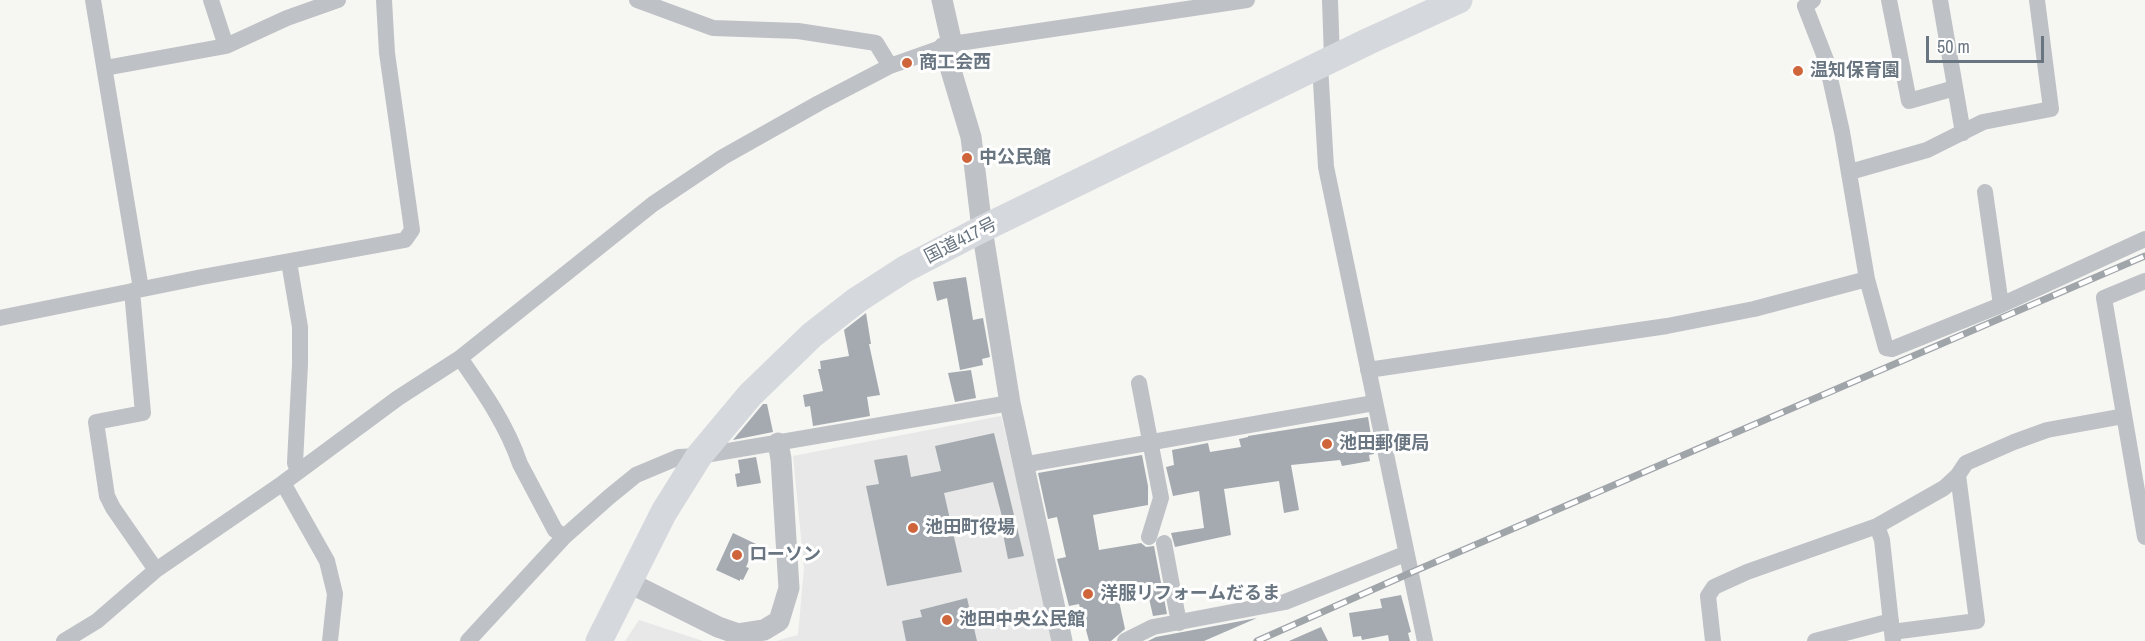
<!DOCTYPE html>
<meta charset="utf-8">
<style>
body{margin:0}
#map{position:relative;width:2145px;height:641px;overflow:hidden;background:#f6f6f3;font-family:"Archivo Narrow",sans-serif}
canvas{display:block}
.scale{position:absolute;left:1926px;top:36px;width:118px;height:27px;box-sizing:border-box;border:3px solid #697581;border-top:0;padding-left:8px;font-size:18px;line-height:21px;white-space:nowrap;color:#697581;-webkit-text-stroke:4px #fff;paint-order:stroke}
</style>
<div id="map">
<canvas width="2145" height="641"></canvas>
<div class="scale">50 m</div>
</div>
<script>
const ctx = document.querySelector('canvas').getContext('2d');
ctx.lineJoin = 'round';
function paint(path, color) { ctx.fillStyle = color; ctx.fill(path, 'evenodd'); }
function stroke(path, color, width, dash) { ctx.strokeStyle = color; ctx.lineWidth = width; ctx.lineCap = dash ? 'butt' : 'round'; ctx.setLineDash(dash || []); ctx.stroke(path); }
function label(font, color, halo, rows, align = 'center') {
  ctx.font = font + ' "Archivo Narrow","Noto Sans JP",sans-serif'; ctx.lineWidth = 6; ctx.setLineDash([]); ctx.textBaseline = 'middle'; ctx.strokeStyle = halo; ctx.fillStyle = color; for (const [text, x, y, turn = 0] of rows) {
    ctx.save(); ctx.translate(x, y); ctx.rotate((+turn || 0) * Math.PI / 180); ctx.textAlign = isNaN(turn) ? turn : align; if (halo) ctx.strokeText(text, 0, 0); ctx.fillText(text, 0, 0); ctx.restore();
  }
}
paint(new Path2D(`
 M1001,416L1055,641H776L798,635L804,568L793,456Z
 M639,620L703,641H625Z`), '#e7e8e7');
paint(new Path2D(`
 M966,277L973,320L983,318L990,357L982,359L983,365L960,370L947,298L937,301L933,282Z
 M866,313L871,344H869L880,395L867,397L870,416L813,426L810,406L805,407L803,395L823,391L818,369H821L820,361L849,356L844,330Z
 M971,370L976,398L955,402L948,373Z
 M763,404H767L773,432L733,440Z
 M1368,417L1374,454L1369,455L1370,461L1342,466L1340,460L1291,465L1299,510L1284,513L1279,481L1224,489L1231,535L1175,547L1171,533L1204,528L1199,491L1173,496L1166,467L1174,465L1172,450L1208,443L1210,452L1241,447L1239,439L1248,437V436Z
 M994,433L1024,556L1008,559L1002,529L1005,528L993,482L944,493L962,572L887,586L866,486L879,484L874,460L907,455L911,477L941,471L935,446Z
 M1142,455L1148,486V505L1093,515L1099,550L1141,543L1146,547L1154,546L1167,614L1153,616L1146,585L1117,592L1125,629L1111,641H1089L1079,604L1069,606L1057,559L1066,557L1057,517L1048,519L1038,473Z
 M756,457L761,483L737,487L735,474L740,473L738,460Z
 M733,533L756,544L746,567L749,568L743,580L740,579V581L716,570Z
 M1401,595L1411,632L1408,633L1410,641H1389L1388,635L1362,640L1361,636L1353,637L1349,613L1382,608L1380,599Z
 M967,598L977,641H906L902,621L922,617L920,610Z
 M1257,618L1204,641H1148L1156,637Z
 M1321,627L1328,641H1289Z`), '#a4aab0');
stroke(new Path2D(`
 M93,0L141,289
 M211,0L226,46
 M637,0L713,28L798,31L876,43L890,66
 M1330,0L1332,59
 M1813,0L1805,6L1826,60L1842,132L1867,279L1886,348L1892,349L2001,305L2145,239
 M1889,0L1909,101L1955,88
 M1940,0L1963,133
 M1320,65L1326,167L1425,641
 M105,68L226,46L287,18L338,0
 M1850,172L1927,150L1983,122L2051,109L2037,0
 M1985,192L2001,305
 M289,262L300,327V364L295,463L298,472
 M2145,281L2104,298L2145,537
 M132,291L143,413L96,422L107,496L113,508L156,570
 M0,318L202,277L405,240L412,230L387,53L384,0
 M460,358C483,391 507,425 520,464L555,530L564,537
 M1368,370L1667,326L1754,309L1867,279
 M1139,383L1161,498L1149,537
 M1022,465L1374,403
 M283,483L327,561L335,594L330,641
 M1877,526L1882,540L1893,641
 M1164,543L1179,623
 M1892,632L1977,621L1958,475
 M64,641L97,621L156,570L283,483L398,398L460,358L653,204L723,157L819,103L890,66L952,44L1247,0
 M468,641L564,537L609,497L636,475L679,457L699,456L1010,403
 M1125,641L1153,627L1285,602L1405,554
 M1713,641L1708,596L1714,587L1747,572L1877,526L1944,488L1958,475L1966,463L2014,442L2047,430L2124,416
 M1815,641L1891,621`), '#bec1c5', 16);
stroke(new Path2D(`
 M942,0L952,44
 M944,47L971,137L982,229L1010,403L1062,641
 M630,583L718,627L738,634L764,630L779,621L789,588L781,459L778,443`), '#bec1c5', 21);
stroke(new Path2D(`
 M599,641L664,512L699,456L750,395L812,335L857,300L905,269L982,229L1369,41L1459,0`), '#d5d8dc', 27);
const rail = new Path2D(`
 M1257,641L1410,573L2145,256`);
stroke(rail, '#a0a5aa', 7);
stroke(rail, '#fff', 4.5, [14]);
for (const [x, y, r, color] of [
 [907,63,6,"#cf663b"],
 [1798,71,6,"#cf663b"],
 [967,158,6,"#cf663b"],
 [1327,444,6,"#cf663b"],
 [913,528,6,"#cf663b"],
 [737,555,6,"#cf663b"],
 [1088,594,6,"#cf663b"],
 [947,620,6,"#cf663b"]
]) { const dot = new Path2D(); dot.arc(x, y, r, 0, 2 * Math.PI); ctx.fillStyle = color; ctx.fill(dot); stroke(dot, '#fff', 2); }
label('bold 18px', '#697581', '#fff', [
 ["商工会西",919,63],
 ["温知保育園",1810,71],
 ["中公民館",979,158],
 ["池田郵便局",1339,444],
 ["池田町役場",925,528],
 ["ローソン",749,555],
 ["洋服リフォームだるま",1100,594],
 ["池田中央公民館",959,620]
], 'left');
label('18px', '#697581', '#fff', [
 ["国道417号",961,241,-27]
]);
</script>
